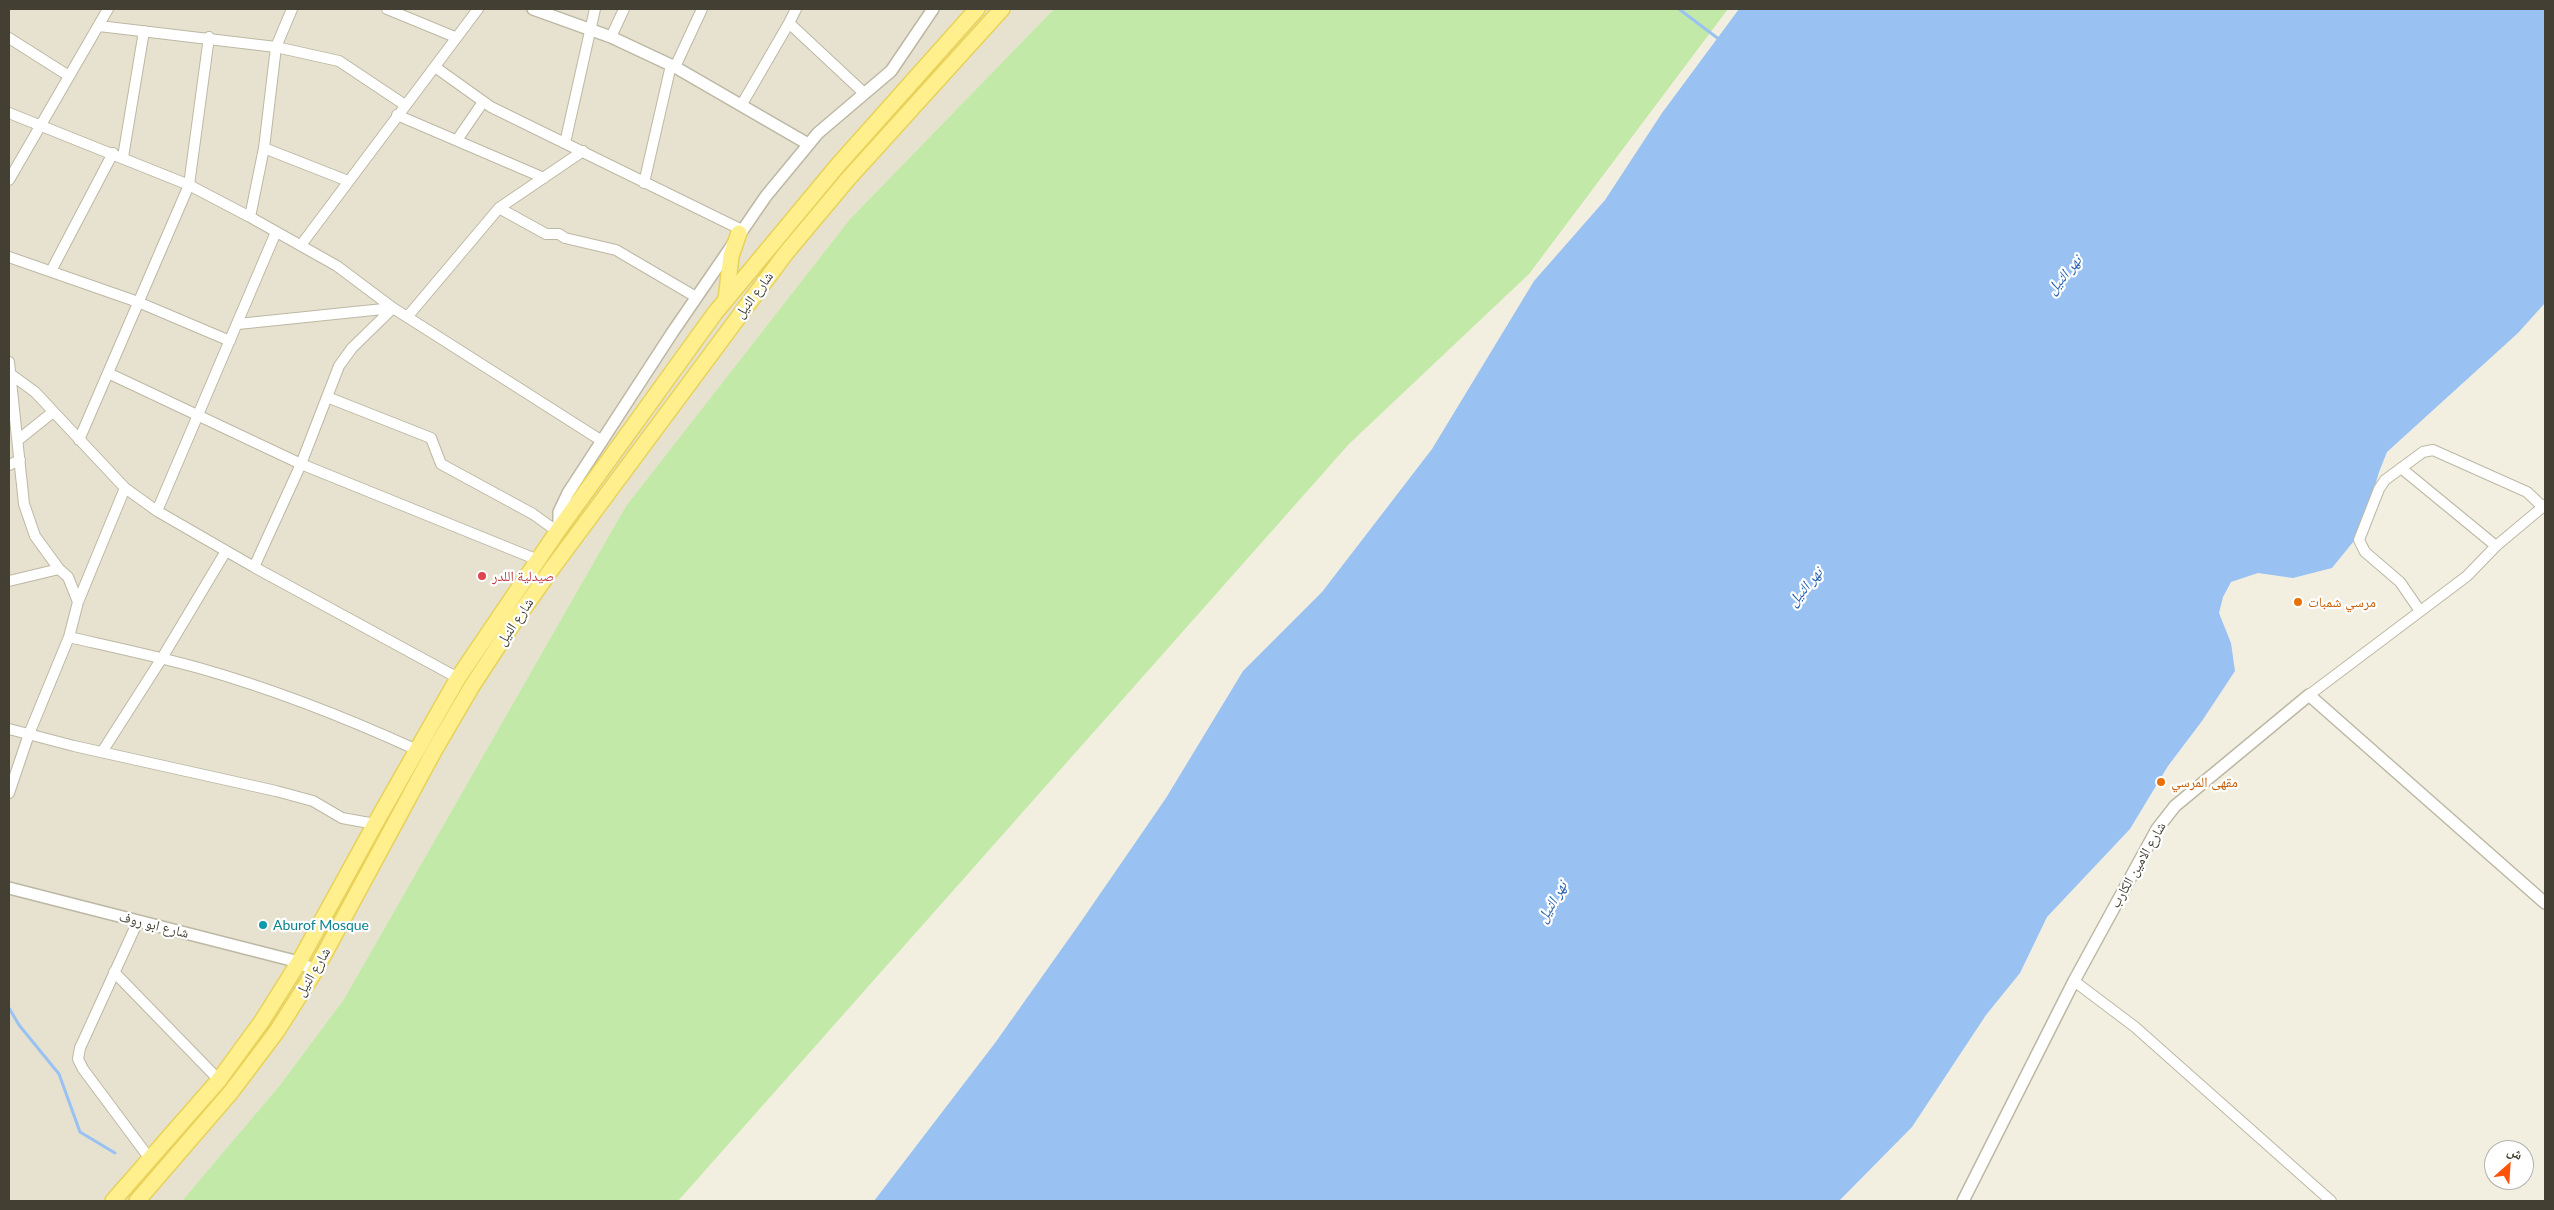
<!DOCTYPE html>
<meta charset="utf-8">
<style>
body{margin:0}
#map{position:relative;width:2554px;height:1210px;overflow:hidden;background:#f2efe1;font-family:Lato,"Noto Naskh Arabic",sans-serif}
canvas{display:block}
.frame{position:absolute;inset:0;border:10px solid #433f32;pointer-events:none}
.north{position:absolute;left:2484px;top:1140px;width:50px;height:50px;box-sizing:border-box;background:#fff;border:1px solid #b4b2ad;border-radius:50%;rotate:26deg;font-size:14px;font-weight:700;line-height:20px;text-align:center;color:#433f32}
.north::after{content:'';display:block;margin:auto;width:18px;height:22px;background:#ff520b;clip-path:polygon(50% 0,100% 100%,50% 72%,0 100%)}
</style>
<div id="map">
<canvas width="2554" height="1210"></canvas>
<div class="frame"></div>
<div class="north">ش</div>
</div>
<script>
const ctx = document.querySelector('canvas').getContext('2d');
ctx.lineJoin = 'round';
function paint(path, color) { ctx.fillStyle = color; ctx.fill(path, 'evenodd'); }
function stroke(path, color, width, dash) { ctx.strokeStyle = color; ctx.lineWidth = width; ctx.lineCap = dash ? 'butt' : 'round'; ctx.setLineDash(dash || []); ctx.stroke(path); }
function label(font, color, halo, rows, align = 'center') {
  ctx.font = font + ' Lato,"Noto Naskh Arabic",sans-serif'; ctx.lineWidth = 4.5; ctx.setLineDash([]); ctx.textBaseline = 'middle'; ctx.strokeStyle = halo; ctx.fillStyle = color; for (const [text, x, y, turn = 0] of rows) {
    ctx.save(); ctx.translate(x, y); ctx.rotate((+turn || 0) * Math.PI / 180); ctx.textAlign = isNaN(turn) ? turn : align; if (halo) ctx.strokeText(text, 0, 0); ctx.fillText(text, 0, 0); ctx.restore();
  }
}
paint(new Path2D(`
 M9,9H1054L850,219L626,506L344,999L280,1085L182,1201H9Z`), '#e6e2cf');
paint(new Path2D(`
 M1054,9H1728L1529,274L1349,444L678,1201H182L280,1085L344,999L626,506L850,219Z`), '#c2e9a7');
paint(new Path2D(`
 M1739,9H2545V303L2518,333L2387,452L2379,472L2362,531L2332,568L2293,578L2258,573L2231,582L2223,597L2219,613L2231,643L2235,671L2202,721L2168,766L2130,829L2047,917L2020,973L1986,1015L1912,1127L1839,1201H874L995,1043L1080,923L1166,798L1243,671L1322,592L1432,449L1534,281L1605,200L1662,113Z`), '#99c2f3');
stroke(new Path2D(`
 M1679,9L1720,40
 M9,1008L19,1025L59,1074L80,1132L115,1153`), '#99c2f3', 3);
const minor = new Path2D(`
 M387,9L455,37
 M796,9L789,23L864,93
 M99,26L276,47L339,61L405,105
 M611,37L624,9
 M9,38L69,76
 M435,67L491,107L742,230
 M675,67L702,9
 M742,104L789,23
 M9,113L189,185L250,217L337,266L393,308L602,441
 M397,115L544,178
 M457,140L483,102
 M565,143L595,9
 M264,148L348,181
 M123,157L144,31
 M9,180L108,9
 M644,183L671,65
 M499,208L546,234H559L565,238L616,250L696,297
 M250,217L264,148L276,47L292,9
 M301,245L478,9
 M9,257L138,302L230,341
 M51,271L113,153
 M408,316L499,208L583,151
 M238,324L393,308
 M9,362L24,504L35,536L59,569L68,577L78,602L69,637L29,734L9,793
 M9,373L35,392L125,488L157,511L254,567L458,678
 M108,373L301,464L538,560
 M327,397L431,438L441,464L533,514L558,532
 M18,440L53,412
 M79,440L189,185L209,37
 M9,465L20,460
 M2401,468L2496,546
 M157,511L276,232
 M254,567L301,464L339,366L352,348L393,308
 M9,581L59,569
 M78,602L125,488
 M2420,611L2400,582L2365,552L2359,540L2379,489L2385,480L2423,452L2433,450L2527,492L2543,507
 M69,637C113,647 156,656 199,668C273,689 347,718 417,750
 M2309,695L2467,576L2496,546L2545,505
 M9,729L74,746L276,791L313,801L342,818L375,824
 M102,752L162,658L226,551
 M138,921L80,1048L78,1059L83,1069L150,1159
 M114,972L219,1080
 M2074,981L2135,1027L2331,1201`);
const tertiary = new Path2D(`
 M533,9L611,37L675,67L808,144
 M559,529V512L568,493L672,333L766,196L818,133L891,71L933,9
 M9,888L299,962L315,971
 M1963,1201L2074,981L2157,829L2175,806L2309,695L2545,903`);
const primary = new Path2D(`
 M726,300L731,256L739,233
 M113,1201L219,1080L262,1021L299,962L375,824L458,678L559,529L715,313L838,165L977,9
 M137,1201L231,1092L277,1031L315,971L434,751L472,686L512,625L553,567L786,253L848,179L1002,9`);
stroke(minor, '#bdb8a4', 12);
stroke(tertiary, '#bdb8a4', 14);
stroke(primary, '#e8d259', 18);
stroke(minor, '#fff', 10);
stroke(tertiary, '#fff', 11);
stroke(primary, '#ffef8d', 15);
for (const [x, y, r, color] of [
 [482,576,5,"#e0444e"],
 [2298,602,5,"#e8710a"],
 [2161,782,5,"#e8710a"],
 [263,925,5,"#0f9aa8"]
]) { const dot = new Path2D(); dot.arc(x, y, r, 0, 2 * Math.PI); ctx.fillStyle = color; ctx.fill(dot); stroke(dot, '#fff', 2); }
label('14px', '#433f32', '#fff', [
 ["شارع النيل",754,295,-53],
 ["شارع النيل",515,622,-56],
 ["شارع الامين الكارب",2138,865,-60],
 ["شارع ابو روف",154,925,14],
 ["شارع النيل",313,972,-59]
]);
label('14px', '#be3a42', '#fff', [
 ["صيدلية اللدر",492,576]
], 'left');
label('14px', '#c56008', '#fff', [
 ["مرسي شمبات",2308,602],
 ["مقهى المرسي",2171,782]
], 'left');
label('14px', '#0d838f', '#fff', [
 ["Aburof Mosque",273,925]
], 'left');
label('italic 15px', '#2864b3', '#fff', [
 ["نهر النيل",2064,275,-50],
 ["نهر النيل",1805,587,-50],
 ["نهر النيل",1552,902,-60]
]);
</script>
